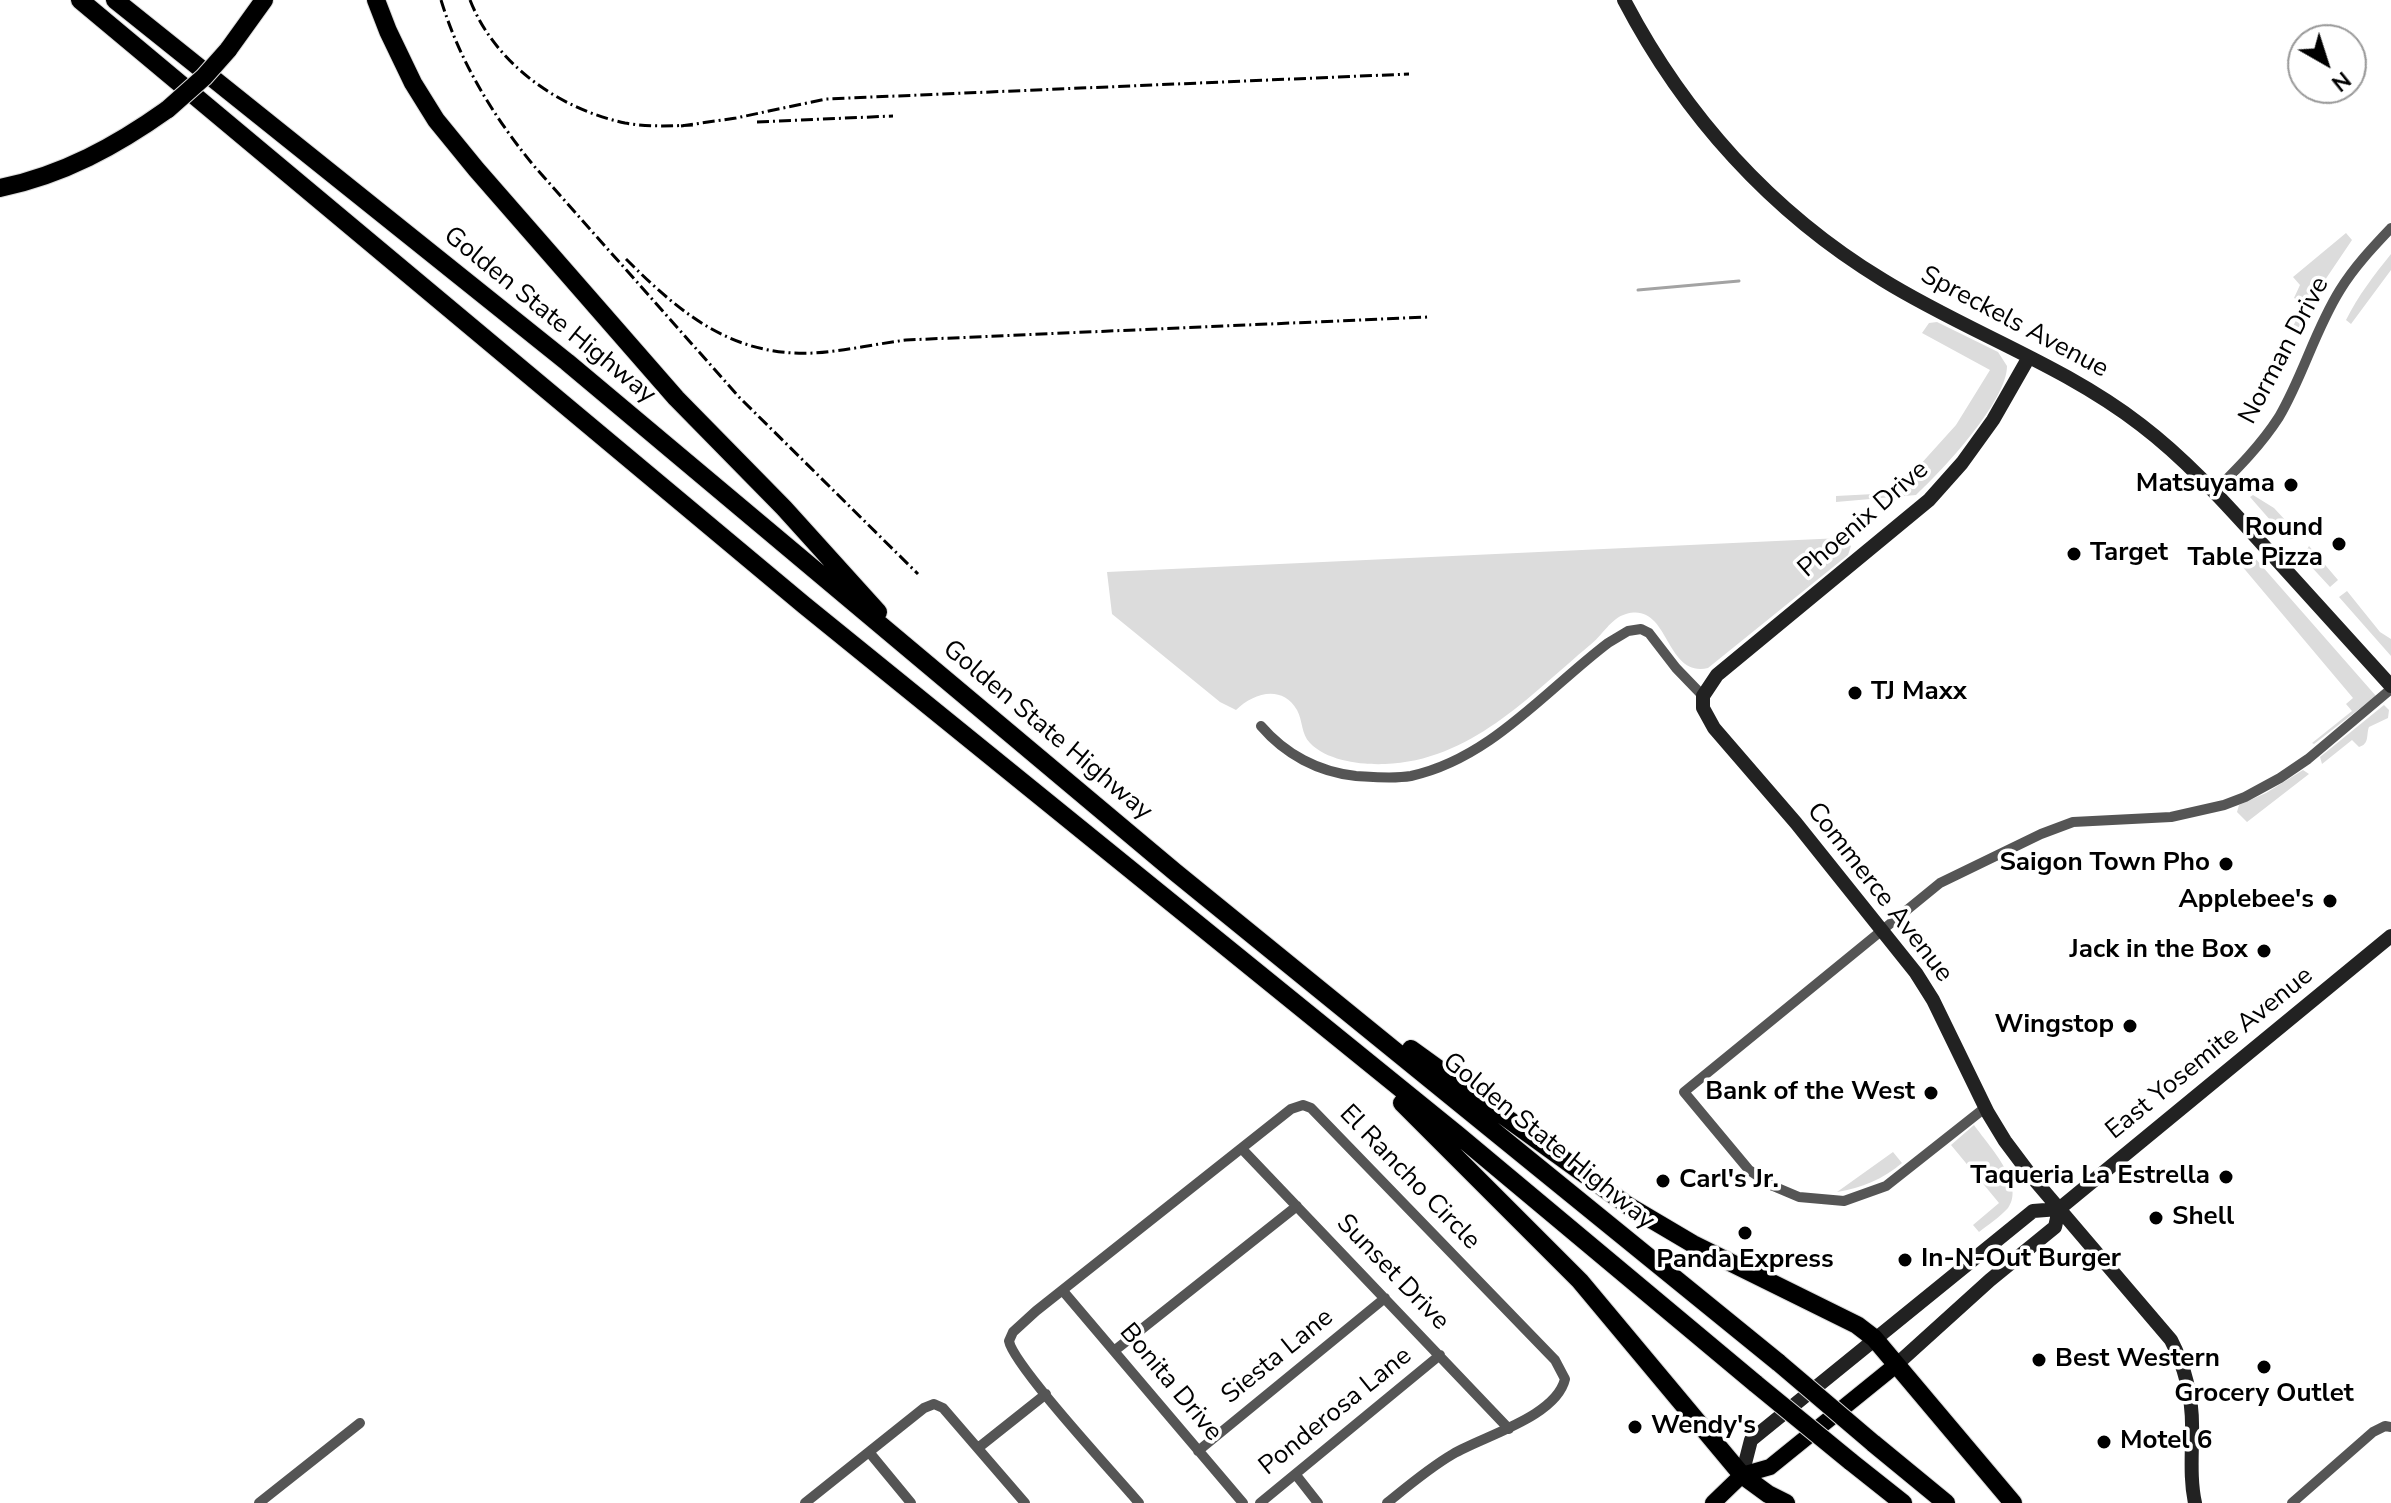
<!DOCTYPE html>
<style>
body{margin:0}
#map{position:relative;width:2391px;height:1503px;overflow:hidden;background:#fff;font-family:"Nunito Sans",sans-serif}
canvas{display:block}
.north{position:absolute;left:2287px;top:24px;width:80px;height:80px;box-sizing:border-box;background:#fff;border:2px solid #999;border-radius:50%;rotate:141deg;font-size:22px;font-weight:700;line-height:32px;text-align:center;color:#000}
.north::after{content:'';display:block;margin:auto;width:28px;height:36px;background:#000;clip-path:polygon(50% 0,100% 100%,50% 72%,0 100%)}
</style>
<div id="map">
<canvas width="2391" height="1503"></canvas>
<div class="north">N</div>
</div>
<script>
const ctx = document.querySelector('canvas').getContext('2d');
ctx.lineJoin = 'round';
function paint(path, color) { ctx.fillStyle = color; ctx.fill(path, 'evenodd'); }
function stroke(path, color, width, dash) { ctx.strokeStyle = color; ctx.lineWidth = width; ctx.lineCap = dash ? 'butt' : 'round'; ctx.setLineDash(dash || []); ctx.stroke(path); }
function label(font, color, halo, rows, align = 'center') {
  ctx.font = font + ' "Nunito Sans",sans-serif'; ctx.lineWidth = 7; ctx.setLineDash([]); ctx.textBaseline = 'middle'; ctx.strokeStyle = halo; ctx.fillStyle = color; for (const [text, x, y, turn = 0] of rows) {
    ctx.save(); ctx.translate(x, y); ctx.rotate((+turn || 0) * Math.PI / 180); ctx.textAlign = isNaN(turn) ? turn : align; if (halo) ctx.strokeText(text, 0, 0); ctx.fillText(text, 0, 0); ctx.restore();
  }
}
paint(new Path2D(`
 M2346,233L2352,240L2323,283L2297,336L2290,332L2305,303L2294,298L2300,285L2293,277Z
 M2391,254V270L2351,324L2346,320C2358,296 2374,275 2391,254Z
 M1937,322L1998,352L2007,366C2007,401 1943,470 1916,495L1836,502V496L1893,493L1894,488L1900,487L1956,425L1990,370L1922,333L1929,323Z
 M2253,495L2274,508L2300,536L2291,539L2285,537L2250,497Z
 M1841,538L1851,546L1848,555L1708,668C1664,678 1670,601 1626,614C1611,618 1602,636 1590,645C1528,697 1470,761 1385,764C1362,765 1327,761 1310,743C1301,734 1303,721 1297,710C1282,684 1253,693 1236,710L1220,702L1112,614L1107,572Z
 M2309,546L2338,580L2330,587L2306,561L2305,553Z
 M2247,549L2376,696L2314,744L2312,743L2352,711L2346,704L2353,698L2236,559Z
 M2347,591L2380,632L2391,639V656L2339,597Z
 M2384,705L2389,710L2388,718L2369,727C2366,734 2370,744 2359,747L2352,740L2322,764L2320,757Z
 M2303,770L2309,774L2247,822L2237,812L2239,805L2266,793Z
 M1974,1125C1988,1145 2026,1184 2008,1208C2000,1217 1988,1225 1979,1232L1973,1225L1999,1203L1951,1145Z
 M1893,1152L1902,1163C1883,1179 1862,1188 1837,1192Z`), '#dcdcdc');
stroke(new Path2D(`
 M1638,290L1739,281`), '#a3a3a3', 3);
const primary = new Path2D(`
 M1713,1503L1742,1475L1770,1467L1896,1365`);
const highway = new Path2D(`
 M80,0L804,605L1458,1135L1756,1384
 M115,0L567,362L1175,872L1779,1363
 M376,0L388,31L413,83L436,120L476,169L676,398L784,508L878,612
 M228,50L264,0
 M0,188C63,175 116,146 168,109
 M1411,1049L1627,1205L1693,1244L1857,1325L1874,1338L2013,1503
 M1402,1103L1580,1281L1742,1475L1768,1494L1786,1503
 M1873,1443L1946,1503
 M1850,1461L1903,1503`);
stroke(primary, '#dbdbdb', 18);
stroke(highway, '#dbdbdb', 20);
stroke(new Path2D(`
 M2215,491C2238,468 2261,445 2279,417C2303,376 2315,330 2340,290C2354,267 2373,247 2391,228
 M1261,726C1285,754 1318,772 1356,776C1374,777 1393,779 1411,776C1490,759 1546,690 1608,643L1628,631L1641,629L1649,633L1676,668L1703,696
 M1986,1107L1886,1186L1844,1201L1799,1197L1773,1186L1749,1170L1684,1092L1940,883L2041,834L2073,822L2171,817L2224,805L2245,797L2280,778L2308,759L2391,689
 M1242,1149L1509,1429
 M1063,1291L1243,1503
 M1114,1351L1297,1206
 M978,1448L1046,1394
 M1198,1451L1385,1298
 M869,1452L911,1503
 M1296,1475L1318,1503
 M259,1503L360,1423
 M805,1503L924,1408L934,1404L943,1408L1025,1503
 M1139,1503C1117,1477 1013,1365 1009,1341L1013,1332L1036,1311L1291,1109L1303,1105L1311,1108L1555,1360L1565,1379C1556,1417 1483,1436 1453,1454C1429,1468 1408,1486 1387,1503
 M1260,1503L1440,1355
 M2292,1503L2373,1432L2385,1426L2391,1427`), '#555', 10);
stroke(new Path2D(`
 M1624,0C1684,115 1771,212 1883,280C1967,332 2062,364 2141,425C2187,460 2226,504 2265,547C2307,593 2349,640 2391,686
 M2029,357L1993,420L1962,463L1929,500L1717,675L1703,696V708L1714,728L1796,823L1916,973L1933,1000L1988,1113L2005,1141L2032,1177L2171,1340C2186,1369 2193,1400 2192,1433C2192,1457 2190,1480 2195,1503
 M1896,1365L1990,1280L2055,1227L2059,1209
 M1742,1475L1751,1440L2033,1211L2059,1209L2391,936`), '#222', 14);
stroke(primary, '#000', 16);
stroke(highway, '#000', 18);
stroke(new Path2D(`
 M441,0C460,62 493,116 534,166L739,397L918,574
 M470,0C495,64 559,109 625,123C647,127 670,126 693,125
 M757,122L893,116
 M681,126L736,118L826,99L1409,74
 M626,259C680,313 732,357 814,353C844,351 876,344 906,340L1428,317`), '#000', 3, [12, 4, 2, 4]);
const highwayBridge = new Path2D(`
 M168,109L204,77L228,50
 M1779,1363L1873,1443
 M1756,1384L1850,1461`);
stroke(highwayBridge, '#dbdbdb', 20, []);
stroke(highwayBridge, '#000', 18);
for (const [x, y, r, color] of [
 [2291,485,8,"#000"],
 [2339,544,8,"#000"],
 [2074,554,8,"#000"],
 [1855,693,8,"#000"],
 [2226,864,8,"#000"],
 [2330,901,8,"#000"],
 [2264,951,8,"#000"],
 [2130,1026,8,"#000"],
 [1931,1093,8,"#000"],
 [2226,1177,8,"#000"],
 [1663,1181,8,"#000"],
 [2156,1218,8,"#000"],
 [1745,1233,8,"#000"],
 [1905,1260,8,"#000"],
 [2039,1360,8,"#000"],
 [2264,1367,8,"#000"],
 [1635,1427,8,"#000"],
 [2104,1442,8,"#000"]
]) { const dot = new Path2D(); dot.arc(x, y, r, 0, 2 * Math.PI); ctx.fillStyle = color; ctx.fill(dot); stroke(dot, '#fff', 3); }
label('26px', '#000', '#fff', [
 ["Golden State Highway",549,316,39],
 ["Spreckels Avenue",2014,323,28],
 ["Norman Drive",2285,351,-62],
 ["Phoenix Drive",1864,520,-41],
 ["Golden State Highway",1047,731,40],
 ["Commerce Avenue",1879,893,52],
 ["East Yosemite Avenue",2210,1054,-39],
 ["Golden State Highway",1548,1142,39],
 ["El Rancho Circle",1409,1178,46],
 ["Sunset Drive",1392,1273,46],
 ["Siesta Lane",1278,1357,-39],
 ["Bonita Drive",1170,1383,50],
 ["Ponderosa Lane",1336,1412,-39]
]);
label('bold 26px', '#000', '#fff', [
 ["Matsuyama",2275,485],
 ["Round",2323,529],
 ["Table Pizza",2323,559],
 ["Target",2090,554,"left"],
 ["TJ Maxx",1871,693,"left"],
 ["Saigon Town Pho",2210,864],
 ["Applebee's",2314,901],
 ["Jack in the Box",2248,951],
 ["Wingstop",2114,1026],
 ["Bank of the West",1915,1093],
 ["Taqueria La Estrella",2210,1177],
 ["Carl's Jr.",1679,1181,"left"],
 ["Shell",2172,1218,"left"],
 ["In-N-Out Burger",1921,1260,"left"],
 ["Panda Express",1745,1261,"center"],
 ["Best Western",2055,1360,"left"],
 ["Grocery Outlet",2264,1395,"center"],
 ["Wendy's",1651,1427,"left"],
 ["Motel 6",2120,1442,"left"]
], 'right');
</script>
